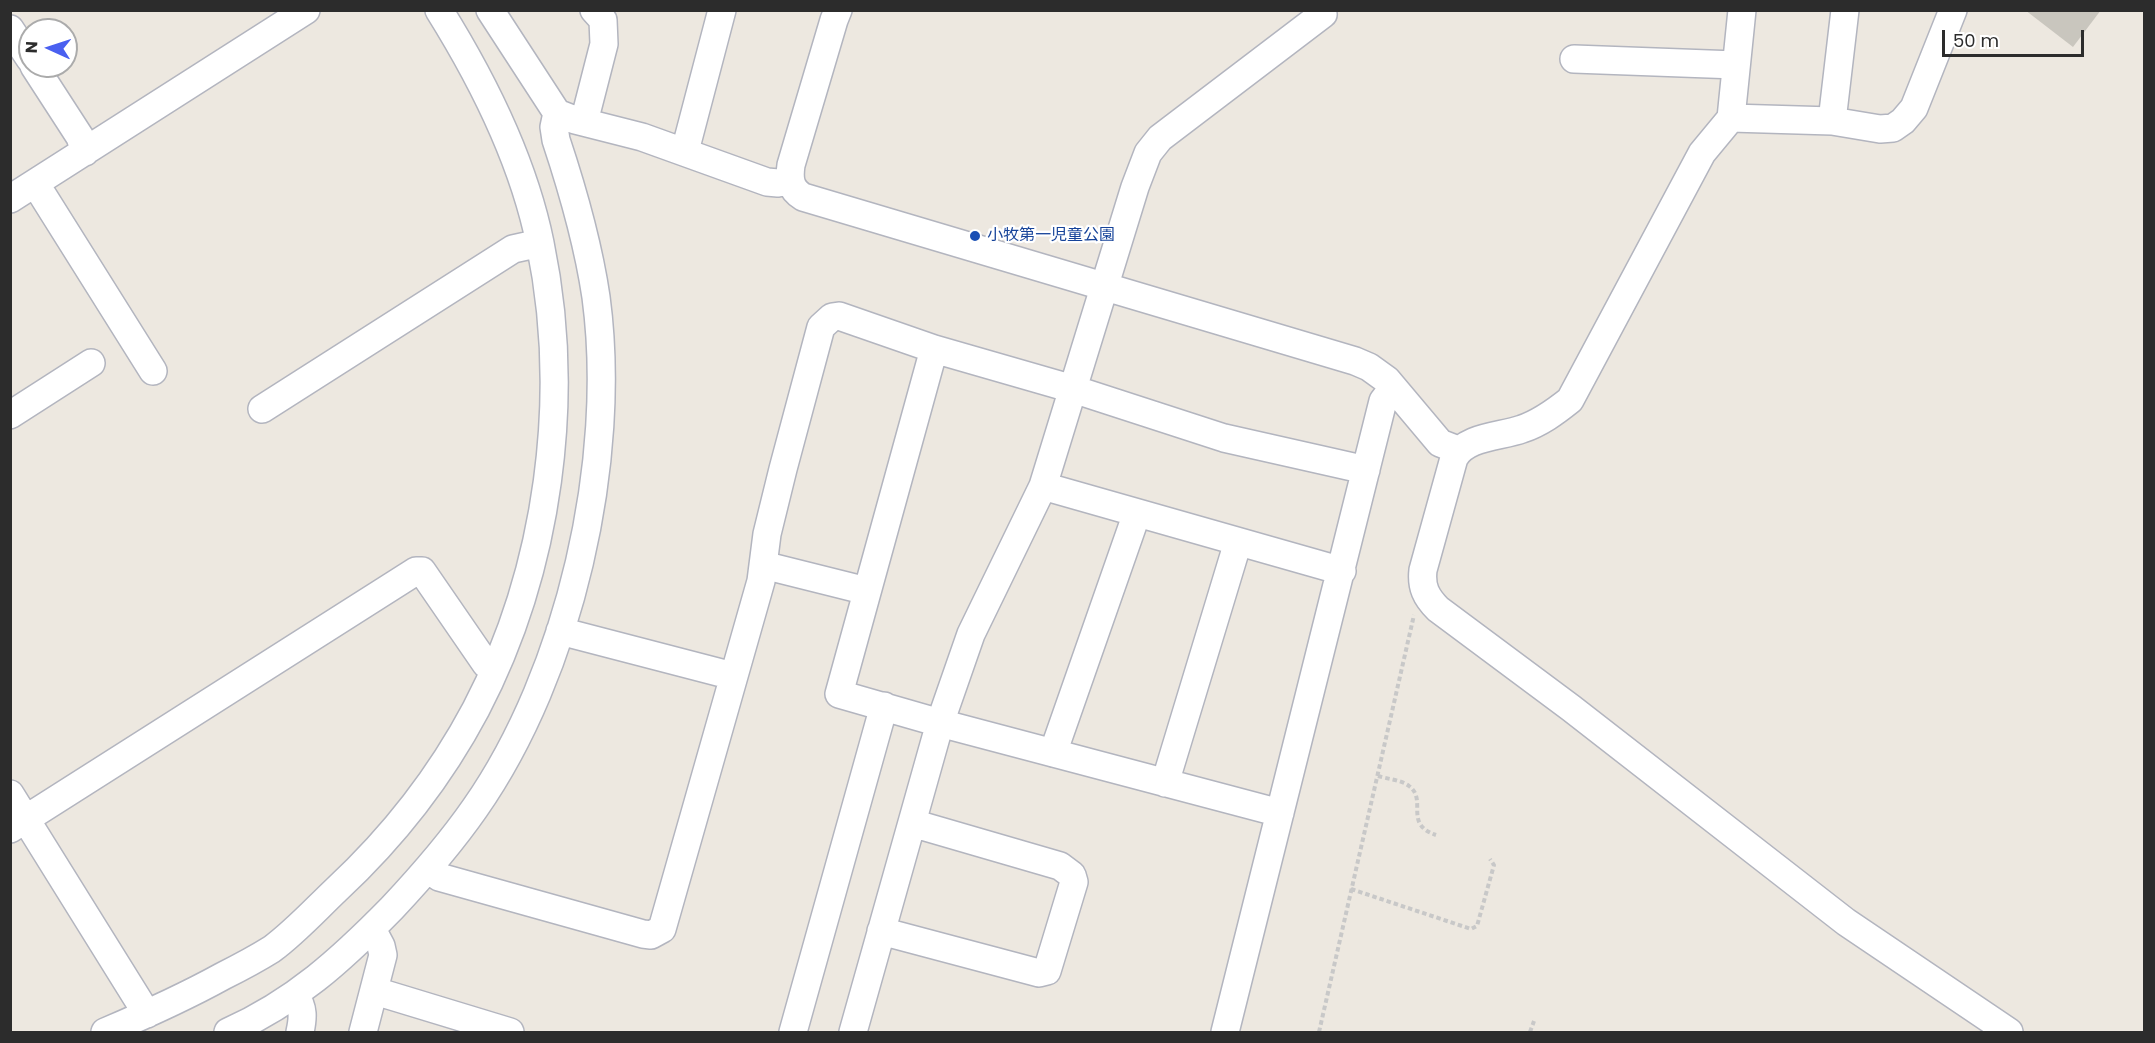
<!DOCTYPE html>
<meta charset="utf-8">
<style>
body{margin:0}
#map{position:relative;width:2155px;height:1043px;overflow:hidden;background:#ede8e0;font-family:Poppins,sans-serif}
canvas{display:block}
.frame{position:absolute;inset:0;border:12px solid #2c2c2c;pointer-events:none}
.north{position:absolute;left:18px;top:18px;width:60px;height:60px;box-sizing:border-box;background:#fff;border:2px solid #ababab;border-radius:50%;rotate:273deg;font-size:16px;font-weight:700;line-height:24px;text-align:center;color:#2c2c2c}
.north::after{content:'';display:block;margin:auto;width:21px;height:27px;background:#4a60f0;clip-path:polygon(50% 0,100% 100%,50% 72%,0 100%)}
.scale{position:absolute;left:1942px;top:30px;width:142px;height:27px;box-sizing:border-box;border:3px solid #2c2c2c;border-top:0;padding-left:8px;font-size:18px;line-height:21px;white-space:nowrap;color:#2c2c2c;-webkit-text-stroke:4px #fff;paint-order:stroke}
</style>
<div id="map">
<canvas width="2155" height="1043"></canvas>
<div class="frame"></div>
<div class="north">N</div>
<div class="scale">50 m</div>
</div>
<script>
const ctx = document.querySelector('canvas').getContext('2d');
ctx.lineJoin = 'round';
function paint(path, color) { ctx.fillStyle = color; ctx.fill(path, 'evenodd'); }
function stroke(path, color, width, dash) { ctx.strokeStyle = color; ctx.lineWidth = width; ctx.lineCap = dash ? 'butt' : 'round'; ctx.setLineDash(dash || []); ctx.stroke(path); }
function label(font, color, halo, rows, align = 'center') {
  ctx.font = font + ' Poppins,"Noto Sans JP",sans-serif'; ctx.lineWidth = 4.5; ctx.setLineDash([]); ctx.textBaseline = 'middle'; ctx.strokeStyle = halo; ctx.fillStyle = color; for (const [text, x, y, turn = 0] of rows) {
    ctx.save(); ctx.translate(x, y); ctx.rotate((+turn || 0) * Math.PI / 180); ctx.textAlign = isNaN(turn) ? turn : align; if (halo) ctx.strokeText(text, 0, 0); ctx.fillText(text, 0, 0); ctx.restore();
  }
}
paint(new Path2D(`
 M2025,10H2101L2073,47Z`), '#c9c6be');
const minor = new Path2D(`
 M490,10L557,113L575,120L642,137L767,182L778,183L790,181
 M838,10L834,20L791,165C789,179 790,189 803,197L1355,361L1369,367L1387,380L1440,443L1458,450
 M1742,10L1731,118L1702,153L1570,400C1555,412 1540,423 1522,429C1500,437 1466,436 1454,458L1423,570C1421,587 1426,597 1438,609L1571,708L1846,922L2009,1032
 M10,29L30,59
 M1574,59L1736,65
 M34,66L80,137L85,152
 M1731,118L1832,121L1880,129L1893,128L1903,121L1914,108L1953,10
 M1832,121L1845,10
 M584,122L604,44L603,20L594,10
 M685,151L722,10
 M35,183L153,371
 M10,199L306,10
 M934,349L839,694L940,723L1280,813
 M262,409L513,249L540,243
 M10,415L91,363
 M1043,486L1342,571
 M763,565L867,591
 M560,631L733,676
 M1053,753L1137,513
 M1165,783L1238,542
 M10,794L147,1014
 M10,829L416,571H422L486,664L495,669
 M429,870L439,877L643,934L651,935L662,929L761,581L767,534L783,469L821,327L832,317L839,316L934,349L1073,389L1224,438L1366,470
 M881,931L1039,973L1047,971L1074,882L1072,875L1060,866L912,823
 M375,991L510,1032
 M295,995C304,1008 303,1018 300,1032
 M105,1032C145,1015 185,997 223,976C239,968 256,959 272,949C295,932 315,910 336,890C392,838 440,777 476,709C549,569 572,397 540,243C523,160 484,82 439,10
 M228,1032C295,1002 341,960 392,908C422,876 450,844 475,808C570,672 618,460 596,297C588,243 573,191 556,140L554,127L557,113
 M363,1032L383,955L381,946L372,929
 M793,1032L884,706
 M853,1032L940,723L971,634L1043,486L1135,187L1148,153L1160,138L1323,14L1322,10
 M1225,1032L1383,401L1393,388`);
stroke(minor, '#b3b5bf', 30);
stroke(new Path2D(`
 M1378,776C1387,779 1402,780 1409,786C1428,800 1403,824 1436,835
 M1351,889L1471,929L1477,926L1494,865L1490,859
 M1319,1032L1414,615
 M1530,1032L1534,1021`), '#c8c8c8', 4, [4.5, 3]);
stroke(minor, '#fff', 27);
for (const [x, y, r, color] of [
 [975,236,6,"#1a4fb4"]
]) { const dot = new Path2D(); dot.arc(x, y, r, 0, 2 * Math.PI); ctx.fillStyle = color; ctx.fill(dot); stroke(dot, '#fff', 2); }
label('16px', '#164399', '#fff', [
 ["小牧第一児童公園",987,236]
], 'left');
</script>
